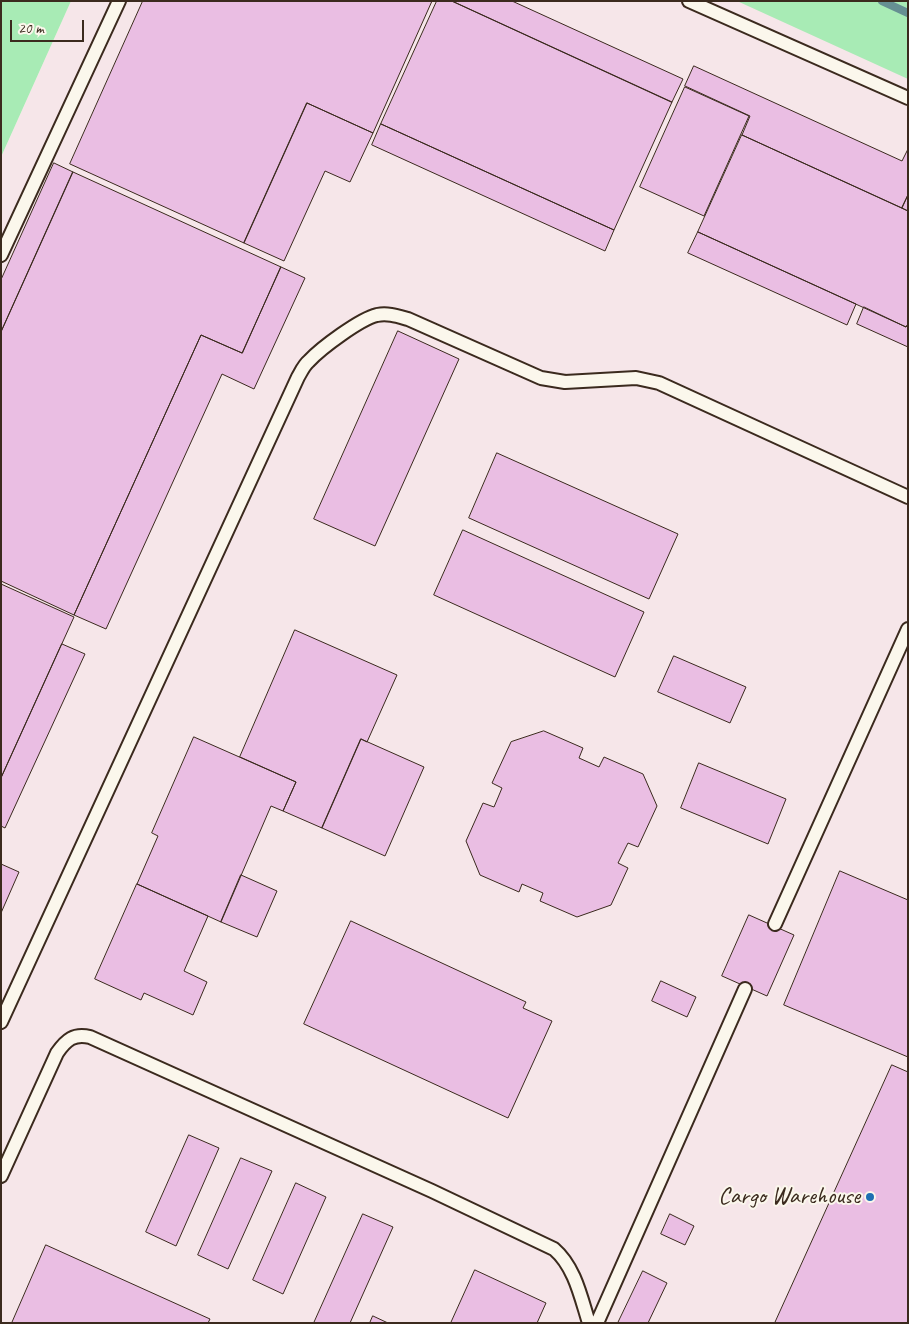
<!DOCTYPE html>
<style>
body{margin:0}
#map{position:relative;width:909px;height:1324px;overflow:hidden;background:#fbf7ec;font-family:Caveat,sans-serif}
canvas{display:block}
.frame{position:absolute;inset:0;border:2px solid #3b2a1e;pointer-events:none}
.scale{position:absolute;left:10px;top:20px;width:74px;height:22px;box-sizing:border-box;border:2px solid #3b2a1e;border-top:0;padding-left:6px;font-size:15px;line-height:18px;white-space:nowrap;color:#3b2a1e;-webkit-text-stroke:4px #fbf7ec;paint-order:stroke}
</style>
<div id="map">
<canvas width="909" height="1324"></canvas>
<div class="frame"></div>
<div class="scale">20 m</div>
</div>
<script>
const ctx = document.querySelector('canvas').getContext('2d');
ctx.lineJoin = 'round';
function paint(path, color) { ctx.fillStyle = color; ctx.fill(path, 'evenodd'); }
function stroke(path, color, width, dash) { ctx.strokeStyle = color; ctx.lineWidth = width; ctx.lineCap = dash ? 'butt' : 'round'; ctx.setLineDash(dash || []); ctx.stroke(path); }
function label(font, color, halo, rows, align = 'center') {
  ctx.font = font + ' Caveat,sans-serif'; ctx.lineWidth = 4; ctx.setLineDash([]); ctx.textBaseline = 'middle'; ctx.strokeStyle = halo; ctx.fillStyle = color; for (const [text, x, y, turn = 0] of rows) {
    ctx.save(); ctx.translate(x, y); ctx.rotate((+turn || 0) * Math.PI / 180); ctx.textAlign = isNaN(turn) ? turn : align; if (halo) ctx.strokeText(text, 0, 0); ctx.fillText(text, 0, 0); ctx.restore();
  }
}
paint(new Path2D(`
 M71,1H908V1323H1V157Z`), '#f6e6e9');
paint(new Path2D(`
 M1,1H71L1,157Z
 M737,1H908V79Z`), '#a8ebb5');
stroke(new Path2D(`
 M882,1L908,13`), '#668f92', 8);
const building = new Path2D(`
 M143,1H432L373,133L307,103L244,243L70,164Z
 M437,1H452L672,102L614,230L381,124Z
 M452,1H512L683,79L672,102Z
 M694,66L902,161L908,149V195L902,208L742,135L750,116L685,86Z
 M685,87L749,116L704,216L640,187Z
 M307,103L373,133L350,182L325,171L284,261L244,243Z
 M381,124L614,230L605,251L372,145Z
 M742,135L908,211V324L906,327L698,232Z
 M54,163L73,172L1,332V280Z
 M73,172L281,267L242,353L201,335L74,615L1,581V332Z
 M908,195V211L902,208Z
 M698,232L856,304L847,325L688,253Z
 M281,267L305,278L254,389L222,374L106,629L74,615L201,335L242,353Z
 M864,307L906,327L908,324V347L857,324Z
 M398,331L459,359L375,546L314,519Z
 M497,453L678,534L649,599L469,518Z
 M463,530L644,612L615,677L434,595Z
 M1,584L74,617L1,778Z
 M295,630L397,675L367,742L361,739L322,828L283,811L296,782L240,757Z
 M62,644L85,654L5,828L1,826V778Z
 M674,656L746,687L730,723L658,692Z
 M544,731L583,748L579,758L599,767L604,757L643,774L657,806L638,847L628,843L618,863L628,868L611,905L577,917L540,901L543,893L522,884L519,892L480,875L466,841L483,803L494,807L502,788L492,783L511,742Z
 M194,737L296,782L283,811L271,806L221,922L137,884L158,836L152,833Z
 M361,739L424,767L385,856L322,828Z
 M699,763L786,799L768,844L681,808Z
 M1,864L19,872L1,913Z
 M840,871L908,900V1057L784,1005Z
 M241,875L277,891L257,937L221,922Z
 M137,884L208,916L184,971L207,982L193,1015L144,993L141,1000L95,979Z
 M749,915L794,935L767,996L722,976Z
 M351,921L526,1002L523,1008L552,1021L508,1118L304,1024Z
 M661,981L696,997L687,1017L652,1001Z
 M892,1065L908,1072V1323H775Z
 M189,1135L219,1148L176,1246L146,1232Z
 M241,1158L272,1171L228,1269L198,1255Z
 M296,1183L326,1197L283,1294L253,1280Z
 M363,1214L393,1227L350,1323H314Z
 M670,1214L694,1226L685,1245L661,1234Z
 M46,1245L210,1319L208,1323H12Z
 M475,1270L546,1303L537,1323H451Z
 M643,1271L667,1283L648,1323H618Z
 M373,1316L388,1323H370Z`);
paint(building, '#eabee3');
stroke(building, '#3b2a1e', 1);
const service = new Path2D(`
 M689,1L908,98
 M1,255L119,1
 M775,924L908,629
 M1,1022L298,377C301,372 304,365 309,361C321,348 360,319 377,315C388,313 397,316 408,319L541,378L565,382L636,378L659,383L908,497
 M1,1176L57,1053C66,1040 74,1033 90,1037L432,1191L554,1249C575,1267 581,1298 589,1323
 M597,1323L745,989`);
stroke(service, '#3b2a1e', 16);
stroke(service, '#fbf7ec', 12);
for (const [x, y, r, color] of [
 [870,1197,5,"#1f6fb2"]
]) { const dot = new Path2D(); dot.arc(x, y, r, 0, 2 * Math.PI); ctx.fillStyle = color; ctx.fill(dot); stroke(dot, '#fbf7ec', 2); }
label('24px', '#3b2a1e', '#fbf7ec', [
 ["Cargo Warehouse",860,1197]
], 'right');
</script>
